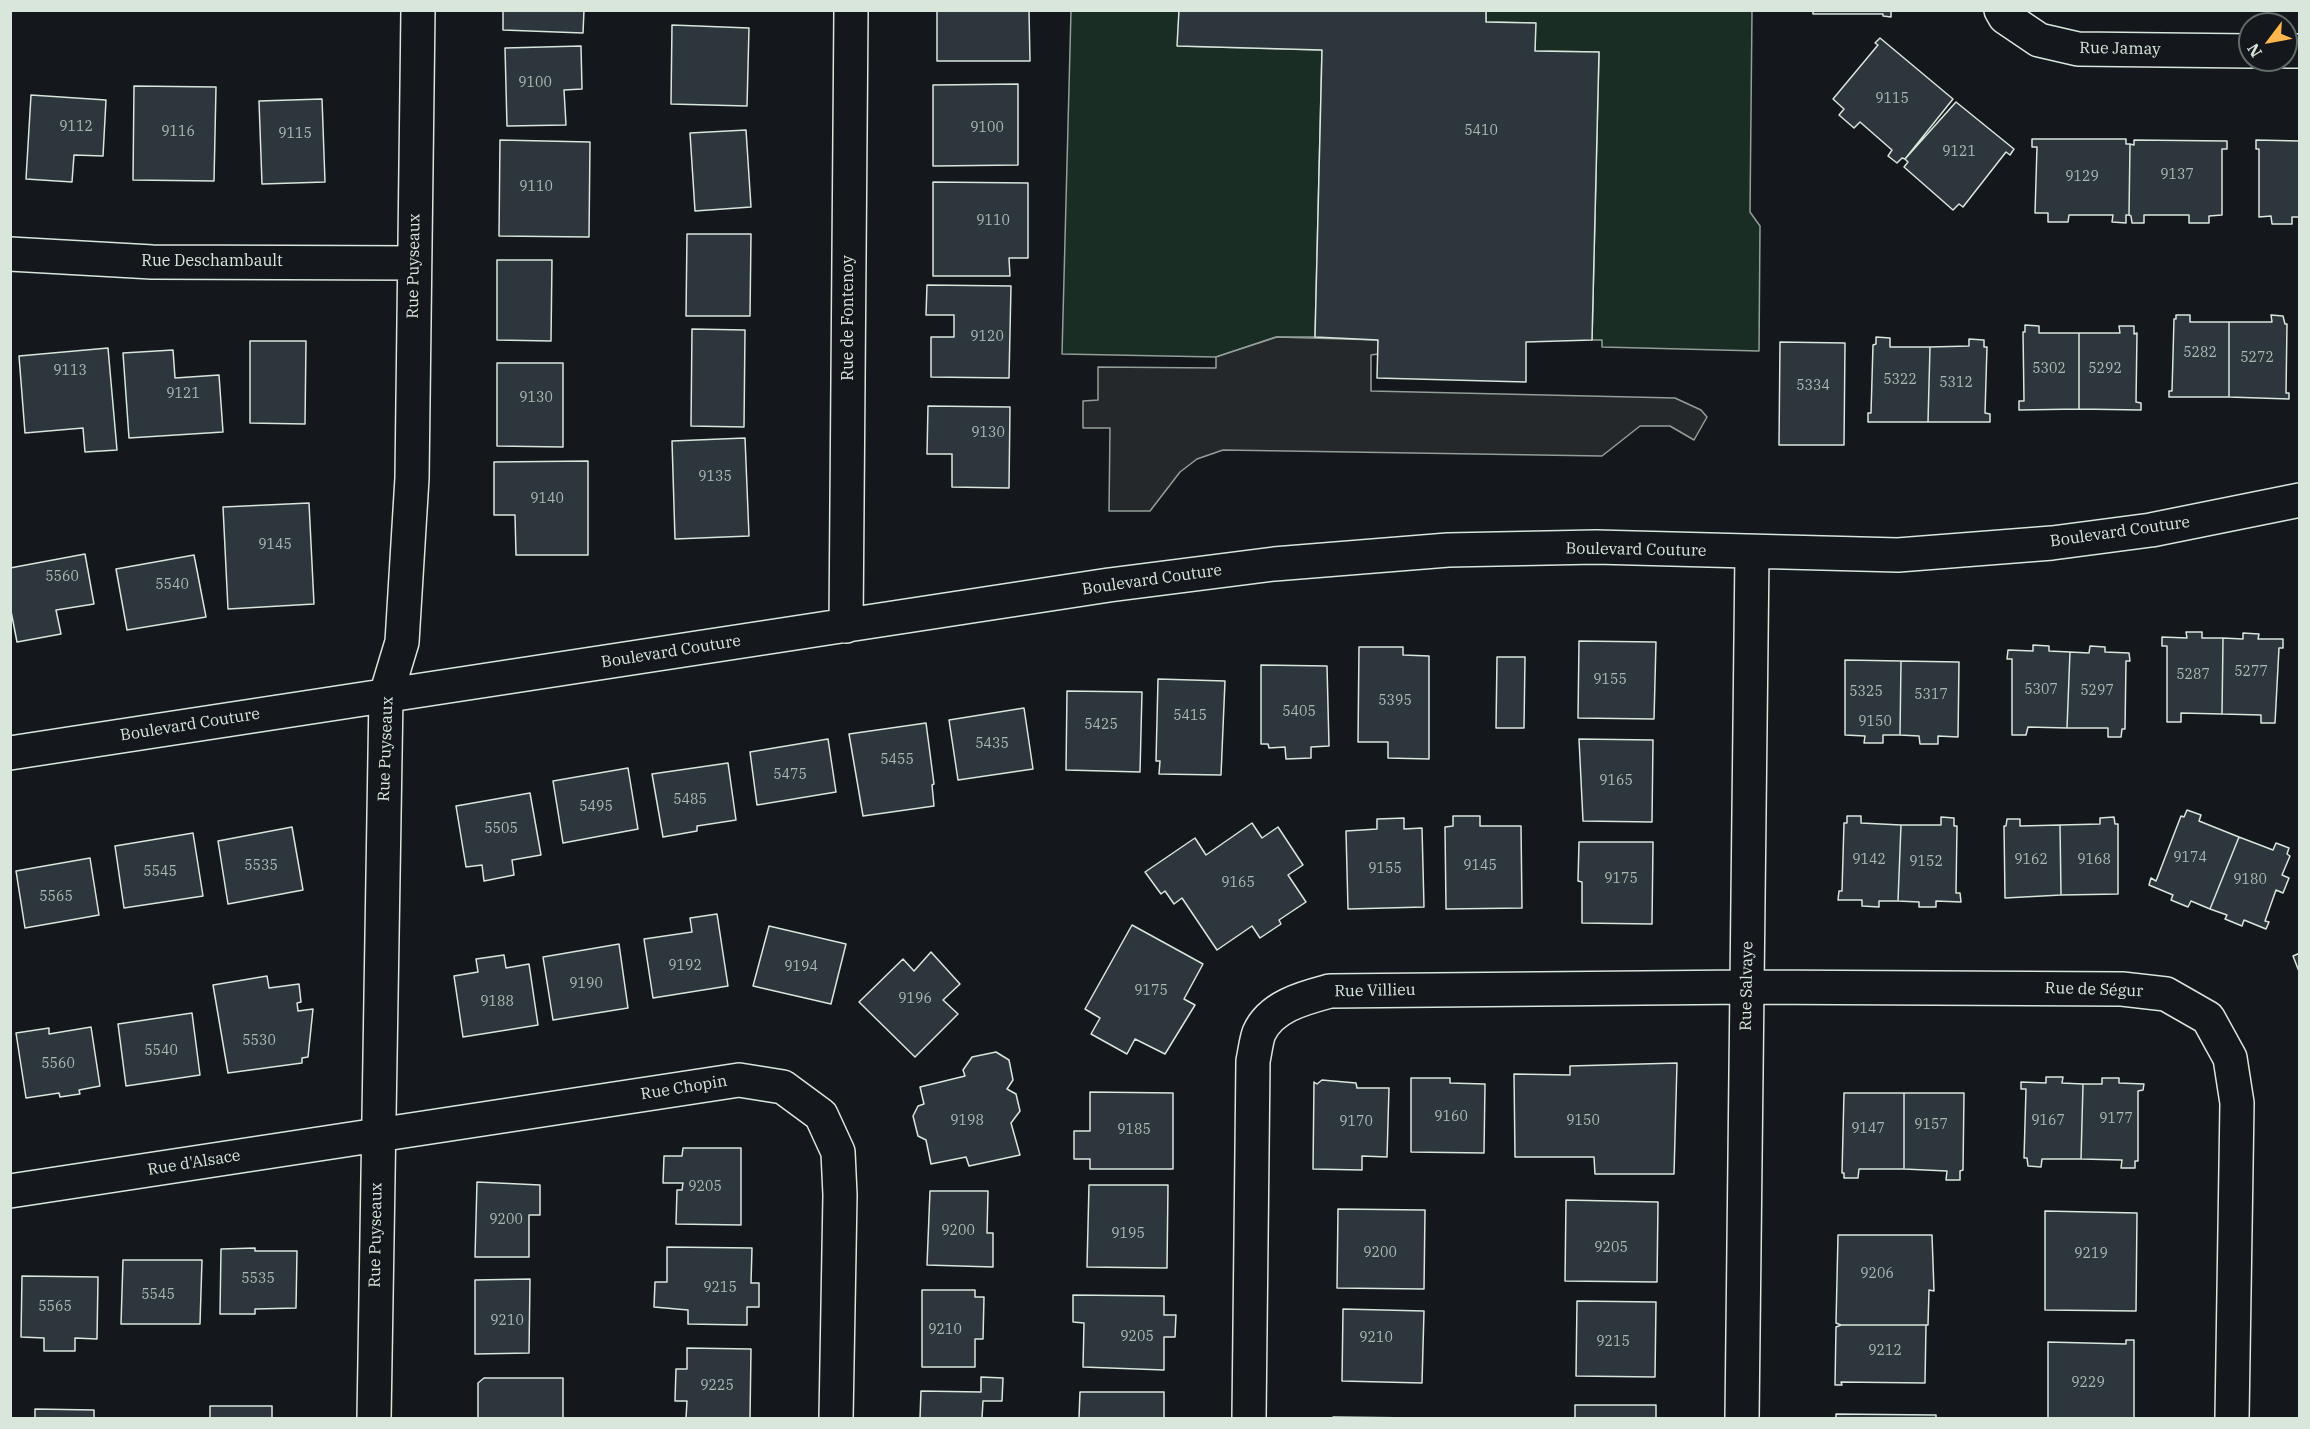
<!DOCTYPE html>
<meta charset="utf-8">
<style>
body{margin:0}
#map{position:relative;width:2310px;height:1429px;overflow:hidden;background:#14181c;font-family:"IBM Plex Serif",serif}
canvas{display:block}
.frame{position:absolute;inset:0;border:12px solid #d8e6dc;pointer-events:none}
.north{position:absolute;left:2238px;top:12px;width:60px;height:60px;box-sizing:border-box;background:#14181c;border:2px solid #626a69;border-radius:50%;rotate:238deg;font-size:16px;font-weight:700;line-height:24px;text-align:center;color:#d8e6dc}
.north::after{content:'';display:block;margin:auto;width:21px;height:27px;background:#ffb74d;clip-path:polygon(50% 0,100% 100%,50% 72%,0 100%)}
</style>
<div id="map">
<canvas width="2310" height="1429"></canvas>
<div class="frame"></div>
<div class="north">N</div>
</div>
<script>
const ctx = document.querySelector('canvas').getContext('2d');
ctx.lineJoin = 'round';
function paint(path, color) { ctx.fillStyle = color; ctx.fill(path, 'evenodd'); }
function stroke(path, color, width, dash) { ctx.strokeStyle = color; ctx.lineWidth = width; ctx.lineCap = dash ? 'butt' : 'round'; ctx.setLineDash(dash || []); ctx.stroke(path); }
function label(font, color, halo, rows, align = 'center') {
  ctx.font = font + ' "IBM Plex Serif",serif'; ctx.lineWidth = 4.5; ctx.setLineDash([]); ctx.textBaseline = 'middle'; ctx.strokeStyle = halo; ctx.fillStyle = color; for (const [text, x, y, turn = 0] of rows) {
    ctx.save(); ctx.translate(x, y); ctx.rotate((+turn || 0) * Math.PI / 180); ctx.textAlign = isNaN(turn) ? turn : align; if (halo) ctx.strokeText(text, 0, 0); ctx.fillText(text, 0, 0); ctx.restore();
  }
}
const green = new Path2D(`
 M1486,10L1752,11L1750,212L1760,226L1759,351L1602,347V340H1592L1599,52L1535,51V23L1486,22Z
 M1071,11H1179L1178,46L1322,50L1315,337H1276L1216,357L1062,354Z`);
paint(green, '#1a2d24');
stroke(green, '#939e99', 1.5);
const parking = new Path2D(`
 M1277,337L1378,340V354L1371,355V391L1675,398L1701,410L1707,417L1694,440L1670,426H1640L1602,456L1223,450L1197,459L1180,472L1150,511H1109L1110,428H1083V401L1098,400V367L1216,368V357Z`);
paint(parking, '#24282b');
stroke(parking, '#939e99', 1.5);
const building = new Path2D(`
 M503,10H584L583,33L503,30Z
 M937,10H1029L1030,61H937Z
 M1179,10H1486V22L1536,23L1535,51L1599,52L1592,340L1526,342V382L1377,378L1378,340L1315,337L1322,50L1177,46Z
 M1813,10H1891V17L1883,16V14H1813Z
 M672,25L749,28L747,106L671,104Z
 M1880,38L1953,99L1905,159L1902,158L1897,163L1888,156L1892,150L1860,122L1854,128L1839,115L1844,109L1833,99L1878,45L1875,43Z
 M581,46L582,89L564,90L566,125L507,126L505,48Z
 M1018,84V165L933,166V85Z
 M134,86L216,87L214,181L133,180Z
 M31,95L106,100L103,156L74,155L72,182L26,179Z
 M322,99L325,182L262,184L259,101Z
 M1956,102L2014,149L2010,155L2006,152L1963,207L1959,204L1953,210L1904,167L1908,162L1905,159Z
 M746,130L751,207L695,211L690,133Z
 M2032,139H2126V144H2130L2129,215H2126V223L2112,222L2113,215H2069L2068,222H2048V213H2035L2037,147H2032Z
 M500,140L590,142L589,237L499,236Z
 M2134,140L2227,141V149H2222V215L2209,216V223H2189V215H2144V223H2132L2131,216L2129,215L2130,144L2134,145Z
 M2256,140L2300,141V217H2292V224H2272L2271,216L2259,217V149H2256Z
 M933,182L1028,183V258H1009L1010,276H933Z
 M687,234H751L750,316H686Z
 M497,260H552L551,341L497,340Z
 M927,285L1011,286L1009,378L931,377V337H954V315H926Z
 M2176,315H2190V322H2229V397H2169V391H2172L2174,319H2176Z
 M2271,315L2283,316L2285,324H2287L2286,393H2289V399L2229,397V322H2272Z
 M2025,325L2039,326V333H2079V409L2019,410V401H2024L2023,332H2025Z
 M2119,326H2134V334L2137,333L2136,402L2141,403V410L2079,409V333H2120Z
 M692,329L745,330L744,427L691,426Z
 M1876,337L1890,338V347H1930L1928,422H1868V413H1871L1873,345L1876,344Z
 M1969,339L1984,340V347H1987L1985,413L1990,414V422H1928L1930,347L1969,346Z
 M250,341H306L305,424L250,423Z
 M1780,342L1845,343L1844,445H1779Z
 M108,348L117,450L85,452L83,428L25,433L19,356Z
 M173,350L175,378L219,375L223,432L129,438L123,353Z
 M497,363H563V447L497,446Z
 M928,406L1010,407L1009,488L952,487V454H927Z
 M745,438L749,536L675,539L672,441Z
 M588,461V555H516L515,515H494V462Z
 M309,503L314,604L228,609L223,507Z
 M85,554L94,604L56,610L61,634L17,642L10,606V568Z
 M194,555L206,617L127,630L116,569Z
 M2186,632H2202V638H2223L2222,714L2181,713V722H2167V646H2162V637L2187,638Z
 M2243,633L2259,634L2258,639H2283V648H2279L2275,723H2261V715L2222,714L2223,638L2243,639Z
 M1579,641L1656,642L1654,719L1578,718Z
 M2033,645L2049,646V651L2070,652L2067,728L2028,727L2026,735H2012V659H2007L2008,650L2033,651Z
 M2090,646L2105,647V652L2129,653L2130,661H2126L2125,729H2122L2121,737H2108V728H2067L2070,652L2089,653Z
 M1359,647H1403V655L1429,656V759L1388,758V742H1358Z
 M1497,657H1525L1524,728H1496Z
 M1845,660L1901,661L1900,735H1883V743H1864L1865,736L1845,735Z
 M1901,661L1959,662L1958,737L1938,736V744H1920L1919,736L1900,735Z
 M1261,665L1327,666L1329,746L1311,747V758L1286,759L1285,747L1269,748L1268,744H1261Z
 M1158,679L1225,681L1221,775L1159,774L1160,761H1156Z
 M1067,691L1142,692L1140,772L1066,770Z
 M1024,708L1033,769L958,780L949,720Z
 M926,723L934,784L932,785L934,806L863,816L849,734Z
 M828,739L836,792L757,805L750,752Z
 M1579,739L1653,740L1652,822L1583,821Z
 M728,763L736,820L697,826V831L663,837L652,774Z
 M628,768L638,829L563,843L553,781Z
 M530,793L541,855L512,860L514,875L484,881L482,865L466,867L456,806Z
 M2187,810L2201,815L2199,821L2239,837L2210,909L2191,901L2188,907L2171,900L2173,895L2149,885L2151,878L2156,881L2181,816L2184,817Z
 M1453,816H1480V826H1521L1522,908L1446,909L1445,827L1453,826Z
 M1847,816H1861V823L1901,825L1898,901H1879V907L1862,906V900H1838L1839,891H1842L1844,823H1847Z
 M1941,817L1954,818V826H1957L1956,893H1960L1961,902L1936,901V907H1919V902L1898,901L1901,825H1941Z
 M2114,817L2115,824H2118V894L2061,895L2060,825L2100,824V818Z
 M1404,818V829L1422,828L1424,907L1348,909L1346,831L1377,829V819Z
 M2007,819H2020V826L2060,825L2061,895L2005,898L2004,826H2006Z
 M1252,823L1262,838L1278,827L1303,865L1288,875L1306,902L1279,920L1281,924L1260,938L1252,926L1217,950L1182,898L1174,904L1165,891L1161,894L1145,872L1195,838L1206,855Z
 M292,827L303,890L228,904L218,841Z
 M193,833L203,896L124,908L115,846Z
 M2239,837L2273,850L2276,843L2289,848L2287,854L2290,856L2282,875L2289,878L2283,893L2276,890L2265,921L2269,922L2266,929L2244,920L2242,926L2225,919L2227,915L2210,909Z
 M1579,842H1653L1652,924L1582,923V882L1578,881Z
 M90,858L99,915L25,928L16,871Z
 M717,914L728,986L653,998L644,939L692,932L690,918Z
 M1132,925L1203,964L1184,999L1195,1005L1165,1054L1135,1039L1127,1054L1091,1034L1100,1018L1085,1009Z
 M769,926L846,944L831,1004L753,986Z
 M619,944L628,1008L553,1020L543,957Z
 M931,952L960,984L943,1000L958,1014L915,1057L859,1002L903,959L914,971Z
 M2300,953V974L2293,956Z
 M504,955L506,968L529,964L538,1025L463,1037L454,976L478,972L476,959Z
 M267,976L269,988L299,984L301,1002L297,1003L298,1011L313,1009L308,1057L302,1058V1063L228,1073L213,985Z
 M192,1013L200,1075L126,1086L118,1024Z
 M91,1027L100,1086L79,1090L80,1094L60,1097L59,1093L26,1098L16,1033L49,1028V1034Z
 M996,1052L1009,1060L1013,1080L1007,1089L1016,1094L1020,1111L1011,1123L1020,1155L969,1166L966,1157L931,1164L926,1140L918,1136L913,1116L918,1106L924,1104L920,1087L965,1076L963,1070L972,1057Z
 M1677,1063L1674,1174H1595L1594,1157H1515L1514,1074L1570,1075V1066Z
 M2046,1077H2063L2062,1083L2083,1084L2081,1159H2042L2041,1167L2028,1166L2027,1158H2024L2026,1089H2021V1082L2046,1083Z
 M1411,1078H1450V1083L1485,1084L1484,1153L1411,1152Z
 M2102,1078H2119V1083L2144,1084L2143,1090L2138,1091V1161H2135V1168H2121L2122,1160L2081,1159L2083,1084H2102Z
 M1322,1080L1356,1083L1357,1088H1389L1387,1157L1362,1156V1170L1313,1169L1314,1082L1317,1084Z
 M1090,1092L1173,1093V1169H1090V1159H1074V1131H1090Z
 M1844,1093H1904V1169H1859L1858,1178H1844V1173H1842Z
 M1904,1093H1964L1963,1170L1960,1171V1180H1946L1947,1171L1904,1169Z
 M683,1148H741V1225L676,1224L677,1190H682L683,1183H663L664,1156H682Z
 M477,1182L540,1185V1215H529V1257H475Z
 M1089,1185H1168L1167,1268L1087,1267Z
 M930,1191H988L987,1233H993V1267L927,1265Z
 M1566,1200L1658,1202L1657,1282L1565,1281Z
 M1338,1209L1425,1210L1424,1289L1337,1288Z
 M2045,1211L2137,1213L2136,1311L2045,1310Z
 M1838,1235H1932L1934,1291L1929,1290L1928,1325H1841L1836,1323Z
 M667,1247L752,1248L751,1283H759V1307H747V1325L688,1324V1310L654,1307L655,1282H667Z
 M255,1248V1251H297L296,1308L255,1309V1314H220L221,1249Z
 M123,1260H202L200,1324H121Z
 M22,1276L98,1277L97,1339L75,1338V1351H44V1338L21,1337Z
 M530,1279L529,1353L475,1354V1280Z
 M922,1290H975V1297H984L983,1339H975V1367H922Z
 M1073,1295L1164,1296V1315H1176L1175,1337H1164V1370L1083,1367L1084,1323L1073,1322Z
 M1577,1301L1656,1302L1655,1377L1576,1376Z
 M1343,1309L1424,1311L1422,1383L1342,1381Z
 M1841,1325H1926L1925,1383L1841,1382L1842,1385H1835L1836,1327Z
 M2126,1340H2134V1418H2048V1342L2126,1344Z
 M687,1348L751,1349L750,1418H686L687,1401H675L676,1369H687Z
 M981,1377L1003,1378L1002,1401H983L982,1418H920L921,1391L981,1392Z
 M484,1378H563V1418H478V1383Z
 M1080,1392H1164V1418H1079Z
 M1575,1405H1656V1418H1575Z
 M210,1406H272V1418H210Z
 M35,1409L94,1410V1418H35Z
 M1836,1414L1936,1415V1418H1836Z
 M1333,1417L1416,1418H1333Z`);
paint(building, '#2c363c');
stroke(building, '#d8e6dc', 1.5);
const minor = new Path2D(`
 M2001,10L2005,17L2039,40L2078,49L2250,51
 M2286,51H2300
 M10,254L152,262L414,263
 M846,626L851,10
 M10,753L1109,585L1274,564L1448,550L1596,547L1898,555L2052,543L2151,530L2300,500
 M10,1191L739,1080L783,1087L821,1115L838,1152L840,1195L836,1418
 M374,1418L386,695L402,642L412,478L418,10
 M1249,1418L1253,1061C1255,1052 1256,1041 1259,1033C1271,1006 1304,998 1330,991L1747,987L2122,989L2166,994L2208,1018L2230,1058L2237,1103L2232,1418
 M1742,1418L1752,553`);
stroke(minor, '#d8e6dc', 36);
stroke(minor, '#14181c', 33);
label('14px', '#adbab4', null, [
 ["9100",535,83],
 ["9115",1892,99],
 ["9112",76,127],
 ["9100",987,128],
 ["5410",1481,131],
 ["9116",178,132],
 ["9115",295,134],
 ["9121",1959,152],
 ["9137",2177,175],
 ["9129",2082,177],
 ["9110",536,187],
 ["9110",993,221],
 ["9120",987,337],
 ["5282",2200,353],
 ["5272",2257,358],
 ["5302",2049,369],
 ["5292",2105,369],
 ["9113",70,371],
 ["5322",1900,380],
 ["5312",1956,383],
 ["5334",1813,386],
 ["9121",183,394],
 ["9130",536,398],
 ["9130",988,433],
 ["9135",715,477],
 ["9140",547,499],
 ["9145",275,545],
 ["5560",62,577],
 ["5540",172,585],
 ["5277",2251,672],
 ["5287",2193,675],
 ["9155",1610,680],
 ["5307",2041,690],
 ["5297",2097,691],
 ["5325",1866,692],
 ["5317",1931,695],
 ["5395",1395,701],
 ["5405",1299,712],
 ["5415",1190,716],
 ["9150",1875,722],
 ["5425",1101,725],
 ["5435",992,744],
 ["5455",897,760],
 ["5475",790,775],
 ["9165",1616,781],
 ["5485",690,800],
 ["5495",596,807],
 ["5505",501,829],
 ["9174",2190,858],
 ["9142",1869,860],
 ["9162",2031,860],
 ["9168",2094,860],
 ["9152",1926,862],
 ["5535",261,866],
 ["9145",1480,866],
 ["9155",1385,869],
 ["5545",160,872],
 ["9175",1621,879],
 ["9180",2250,880],
 ["9165",1238,883],
 ["5565",56,897],
 ["9192",685,966],
 ["9194",801,967],
 ["9190",586,984],
 ["9175",1151,991],
 ["9196",915,999],
 ["9188",497,1002],
 ["5530",259,1041],
 ["5540",161,1051],
 ["5560",58,1064],
 ["9160",1451,1117],
 ["9177",2116,1119],
 ["9198",967,1121],
 ["9150",1583,1121],
 ["9167",2048,1121],
 ["9170",1356,1122],
 ["9157",1931,1125],
 ["9147",1868,1129],
 ["9185",1134,1130],
 ["9205",705,1187],
 ["9200",506,1220],
 ["9200",958,1231],
 ["9195",1128,1234],
 ["9205",1611,1248],
 ["9200",1380,1253],
 ["9219",2091,1254],
 ["9206",1877,1274],
 ["5535",258,1279],
 ["9215",720,1288],
 ["5545",158,1295],
 ["5565",55,1307],
 ["9210",507,1321],
 ["9210",945,1330],
 ["9205",1137,1337],
 ["9210",1376,1338],
 ["9215",1613,1342],
 ["9212",1885,1351],
 ["9229",2088,1383],
 ["9225",717,1386]
]);
label('16px', '#d8e6dc', '#14181c', [
 ["Rue Jamay",2120,49,1],
 ["Rue Deschambault",212,261],
 ["Rue Puyseaux",414,266,-89],
 ["Rue de Fontenoy",848,318,-90],
 ["Boulevard Couture",2120,532,-8],
 ["Boulevard Couture",1636,550,1],
 ["Boulevard Couture",1152,580,-8],
 ["Boulevard Couture",671,652,-9],
 ["Boulevard Couture",190,725,-9],
 ["Rue Puyseaux",386,749,-88],
 ["Rue Salvaye",1747,986,-89],
 ["Rue de Ségur",2094,990,2],
 ["Rue Villieu",1375,991,-1],
 ["Rue Chopin",684,1088,-9],
 ["Rue d'Alsace",194,1163,-9],
 ["Rue Puyseaux",376,1235,-89]
]);
</script>
